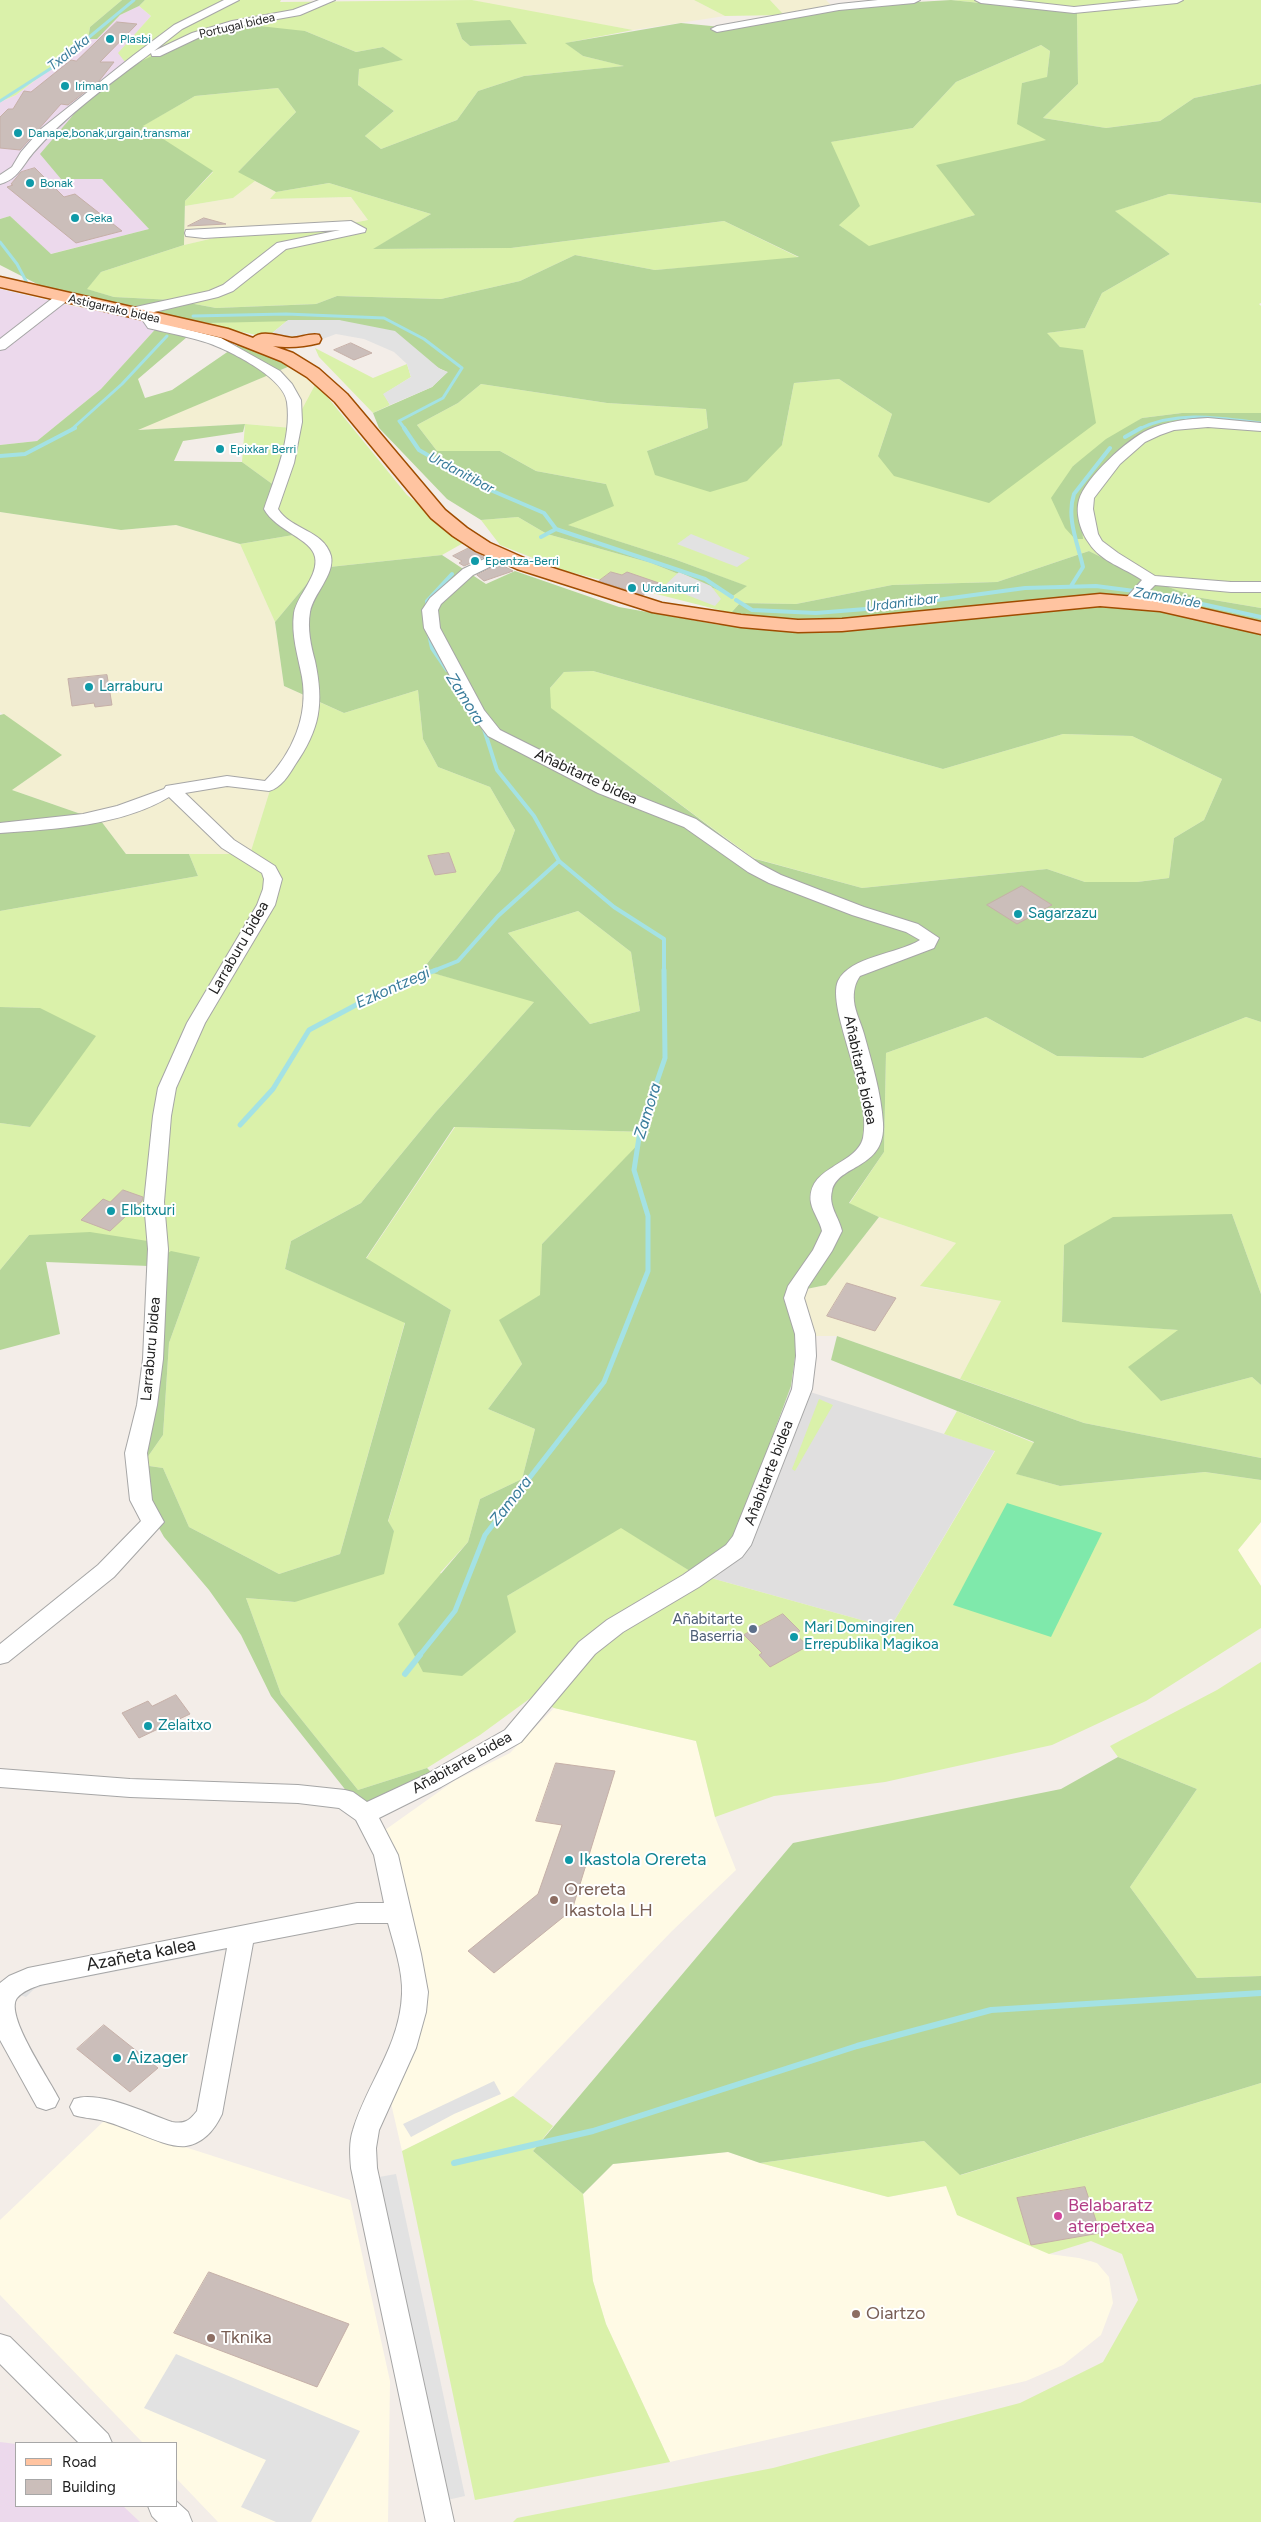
<!DOCTYPE html>
<meta charset="utf-8">
<style>
body{margin:0}
#map{position:relative;width:1261px;height:2522px;overflow:hidden;background:#f3ede8;font-family:Figtree,sans-serif}
canvas{display:block}
.legend{position:absolute;left:15px;top:2442px;width:162px;height:65px;box-sizing:border-box;background:#fff;border:1px solid #a7a7a7;margin:0;padding:6px 9px;list-style:none;font-size:15px;color:#222}
.legend li{display:flex;align-items:center;gap:10px;height:25px}
.legend b{width:25px;border:1px solid #a7a7a7}
</style>
<div id="map">
<canvas width="1261" height="2522"></canvas>
<ul class="legend">
<li><b style="height:6px;background:#ffc4a1"></b>Road</li>
<li><b style="height:14px;background:#cbbeba"></b>Building</li>
</ul>
</div>
<script>
const ctx = document.querySelector('canvas').getContext('2d');
ctx.lineJoin = 'round';
function paint(path, color) { ctx.fillStyle = color; ctx.fill(path, 'evenodd'); }
function stroke(path, color, width, dash) { ctx.strokeStyle = color; ctx.lineWidth = width; ctx.lineCap = dash ? 'butt' : 'round'; ctx.setLineDash(dash || []); ctx.stroke(path); }
function label(font, color, halo, rows, align = 'center') {
  ctx.font = font + ' Figtree,sans-serif'; ctx.lineWidth = 4; ctx.setLineDash([]); ctx.textBaseline = 'middle'; ctx.strokeStyle = halo; ctx.fillStyle = color; for (const [text, x, y, turn = 0] of rows) {
    ctx.save(); ctx.translate(x, y); ctx.rotate((+turn || 0) * Math.PI / 180); ctx.textAlign = isNaN(turn) ? turn : align; if (halo) ctx.strokeText(text, 0, 0); ctx.fillText(text, 0, 0); ctx.restore();
  }
}
paint(new Path2D(`
 M791,1386L995,1450L890,1628L693,1573L736,1535Z`), '#e0dfdf');
paint(new Path2D(`
 M139,6L151,16L119,53L129,67L61,179H102L149,229L50,254L10,216L0,219V102L16,95L88,39L97,38L120,15Z
 M0,289L72,306L161,323L101,389L37,441L0,445Z
 M0,2442L16,2444V2506H123L140,2522H0Z`), '#ecd9ec');
paint(new Path2D(`
 M1261,1522V1586L1238,1550Z
 M554,1708L696,1741L715,1817L736,1870L672,1931L513,2096L402,2151L390,2099L419,1957L385,1830L454,1781L510,1753Z
 M104,2121L350,2200L390,2381L388,2522H218L176,2478V2443H143L0,2295V2220Z
 M728,2152L760,2163L888,2197L946,2186L1049,2254L1079,2258L1097,2263L1109,2277L1113,2303L1101,2335L1063,2365L1026,2381L670,2462L606,2324L593,2281L583,2194L613,2164Z`), '#fffae5');
paint(new Path2D(`
 M473,0H694L725,16L633,30L502,7Z
 M770,0H826L833,7L784,15Z
 M255,181L276,192L271,199L351,197L368,220L337,226L244,231L184,245L185,206L233,198Z
 M290,366L316,383L292,428L245,424L136,430Z
 M0,512L121,530L176,525L240,544L275,622L284,686L317,701L271,787L250,854H126L101,821L12,790L61,755L0,712Z
 M879,1217L956,1243L921,1287L1001,1301L960,1379L837,1336H798L787,1293L826,1285Z`), '#f3efd2');
paint(new Path2D(`
 M0,0H122L90,27L88,39L16,95L0,102Z
 M145,0H281L280,2L472,0L633,30L566,43L583,56L625,66L524,76L478,91L457,120L381,149L365,136L394,111L358,85L359,68L402,60L383,47L356,52L305,31L129,67L118,53L151,16L139,6ZM456,23L527,44L470,46L462,39Z
 M694,0H770L784,15L725,16Z
 M951,0H1261V84L1194,98L1160,121L1106,128L1043,118L1078,84L1077,13Z
 M1041,45L1050,51L1047,78L1022,83L1047,139L975,215L869,247L839,225L830,142L913,128L956,82Z
 M278,88L296,112L239,171L255,181L233,198L185,206V201L213,172L142,126L195,96Z
 M329,183L431,214L374,249L511,248L724,221L800,258L655,270L575,255L520,281L441,299L337,296L316,304L216,308L173,300L114,297L86,289L101,272L184,245L244,231L337,226L368,220L351,197L270,199L276,192Z
 M1169,194L1261,203V303L1259,304L1261,306V413H1182L1142,418L1073,466L1083,539L1080,505L1127,443L1161,425L1212,421L1261,431V608L1196,597L1140,577L1089,551L997,582L892,585L796,604L740,603L731,613L566,571L500,545L481,520L518,517L547,534L651,563L733,596L746,586L674,559L567,525L606,484L536,471L500,451H437L417,425L458,403L481,384L607,403L706,409L708,428L647,451L782,445L794,383L839,379L892,414L878,456L1060,347L1046,333L1085,328L1102,293L1170,254L1114,211Z
 M288,320L271,334L304,337L276,339L208,325V323Z
 M315,348L373,378L407,364L411,377L384,394L390,405L373,413L319,357Z
 M316,383L407,495L465,542L442,555L320,568L275,622L240,544L305,533L273,511L275,486L242,462L245,424L292,428Z
 M593,671L943,769L1063,734L1132,736L1222,779L1204,820L1174,838L1169,878L1137,882H1085L1047,869L862,888L753,858L550,708V688L564,672Z
 M418,690L423,739L438,767L490,787L515,830L500,871L422,970L535,1001L435,1113L361,1203L291,1241L285,1269L405,1322L340,1554L279,1574L189,1527L163,1468L142,1465L163,1435L169,1343L200,1257L149,1266L29,1235L0,1270V1123L30,1127L40,1008L0,1007V911L198,876L189,854H250L271,787L317,701L344,713Z
 M578,911L631,952L640,1011L590,1024L508,933Z
 M986,1017L1057,1056L1143,1058L1246,1017L1261,1022V1294L1232,1214L1064,1245L1062,1321L1178,1330L1161,1401L1252,1377L1261,1385V1458L1084,1423L960,1379L1001,1301L920,1286L956,1243L879,1217L849,1204L884,1152L886,1053Z
 M455,1127L651,1132L542,1244L541,1295L500,1320L522,1364L488,1409L535,1429L522,1479L480,1499L468,1542L440,1573L507,1596L621,1527L693,1573L890,1628L995,1451L944,1434L957,1411L1034,1443L1017,1474L1060,1486L1205,1472L1261,1480V1522L1238,1550L1261,1586V1628L1146,1701L1052,1745L885,1782L774,1796L715,1817L696,1741L554,1708L532,1697L480,1735L427,1768L358,1790L281,1694L246,1598L295,1602L394,1531L388,1522L451,1310L366,1259Z
 M819,1399L833,1405L795,1471L792,1469Z
 M1261,1662V1976L1197,1978L1130,1887L1197,1789L1118,1757L1110,1746L1217,1690Z
 M1261,2083V2522H513L517,2518L773,2468L1020,2403L1103,2362L1138,2300L1122,2254L1091,2241L1049,2254L957,2215L946,2186L888,2197L760,2163L924,2141L961,2175Z
 M513,2096L553,2126L533,2151L583,2194L593,2281L606,2324L670,2462L475,2500L402,2151Z`), '#daf1aa');
paint(new Path2D(`
 M122,0H145L139,6L120,15L97,39H88L90,27Z
 M951,0L1077,13L1078,84L1043,118L1106,128L1160,121L1194,98L1261,84V203L1169,194L1115,211L1170,254L1102,293L1085,328L1047,333L1060,347L1083,350L1096,423L989,503L894,476L878,456L892,414L839,379L794,383L782,445L747,481L710,492L655,475L647,451L708,428L706,409L607,403L481,384L458,403L417,425L437,451H500L536,471L606,484L614,506L568,525L674,559L747,586L733,596L651,563L547,534L518,517L481,520L447,499L379,428L373,413L432,387L447,372L339,320L208,323L163,317L47,289L0,265V219L10,216L51,254L149,229L102,179H61L40,154L80,107L129,67L181,42L241,24L305,31L356,52L383,47L403,60L359,69L358,85L394,111L365,136L381,149L457,120L478,91L524,76L624,66L583,56L565,43L681,23L731,28L833,7ZM1041,45L1050,51L1047,77L1022,83L1017,124L1046,140L936,165L975,215L869,246L839,225L860,206L831,142L913,128L956,82ZM278,88L296,112L238,172L276,192L329,183L431,214L373,249L511,248L724,221L799,257L655,270L575,255L520,281L441,299L337,296L316,304L216,308L173,300L114,297L87,289L101,272L184,245L185,201L213,171L143,126L195,96Z
 M510,20L527,44L470,46L462,39L456,23Z
 M161,323L194,331L138,379L145,398L172,390L239,344L290,366L138,430L245,424L243,432L183,441L174,461L242,462L275,486L273,511L305,533L240,544L176,525L121,530L0,512V445L37,441L101,389Z
 M1182,413H1261V431L1212,421L1161,425L1127,443L1080,505L1083,539H1075L1065,528L1051,498L1073,466L1106,439L1142,418Z
 M1089,551L1141,577L1196,597L1261,608V1022L1246,1017L1143,1058L1057,1056L986,1017L886,1053L884,1152L849,1203L879,1217L826,1285L787,1293L798,1336L791,1386L736,1535L721,1554L693,1573L621,1528L507,1596L516,1632L462,1676L423,1672L398,1624L468,1542L480,1499L522,1479L535,1429L488,1409L522,1364L499,1320L540,1295L542,1244L650,1132L454,1127L366,1258L451,1310L388,1521L394,1531L384,1574L295,1602L246,1598L281,1694L358,1790L427,1768L438,1779L363,1812L271,1696L241,1635L209,1590L164,1537L133,1482L162,1257L171,1251L200,1257L169,1343L163,1435L142,1465L163,1468L189,1527L279,1574L340,1554L405,1323L285,1269L291,1241L361,1203L435,1113L534,1002L422,970L500,871L515,830L490,787L438,767L423,739L418,690L344,713L284,686L275,622L320,568L442,555L486,584L515,571L619,607L720,625L740,603L796,604L892,585L997,582ZM593,671L943,769L1063,734L1132,736L1222,779L1204,820L1174,838L1169,878L1137,882H1085L1047,869L862,888L752,858L551,708L550,688L564,672ZM578,911L631,952L640,1011L590,1024L508,933Z
 M4,714L62,755L12,790L101,821L126,854H189L198,876L0,911V715Z
 M0,1007L40,1008L96,1036L30,1127L0,1123Z
 M1232,1214L1261,1294V1385L1252,1377L1161,1401L1128,1367L1178,1330L1062,1322L1064,1245L1113,1217Z
 M90,1232L154,1242L149,1266L46,1262L60,1334L0,1350V1270L29,1235Z
 M837,1336L1084,1423L1261,1458V1480L1205,1472L1060,1486L1016,1474L1034,1442L831,1360Z
 M1118,1757L1197,1789L1130,1887L1197,1978L1261,1976V2083L960,2175L924,2141L760,2163L728,2152L613,2164L583,2194L533,2151L793,1843L1061,1789Z`), '#b6d699');
paint(new Path2D(`
 M1007,1503L1102,1533L1051,1637L953,1605Z`), '#7fe9ab');
paint(new Path2D(`
 M288,320H339L395,331L440,369L448,372L432,387L390,405L383,394L411,377L407,364L394,352L364,339L336,334L320,340L271,334Z
 M691,534L750,558L737,567L677,544Z
 M679,572L711,586L721,599L715,606L664,586Z
 M224,1945L226,1950L46,1985L34,1989L26,1997L20,1995L32,1984Z
 M494,2081L501,2094L454,2114L411,2137L403,2124Z
 M396,2174L465,2496L447,2500L379,2177Z
 M176,2354L360,2431L311,2522H276L241,2507L266,2460L144,2408Z`), '#e2e2e2');
stroke(new Path2D(`
 M0,101L53,67L134,0
 M0,242L17,264L27,283
 M193,316L286,314L384,318L424,339L462,368L443,398L399,421L405,429
 M72,429L122,384L167,336
 M1139,429C1177,410 1221,418 1261,423`), '#a4e2e4', 3);
stroke(new Path2D(`
 M404,428L419,450L481,486L544,513L556,529L705,579L732,597
 M1125,437L1141,428
 M0,456L25,454L75,428
 M541,537L556,529
 M1071,586L1083,567C1078,544 1066,518 1074,494L1110,448
 M736,600L752,610L816,613L878,608L1025,588L1096,586L1157,594L1261,617
 M427,608V601L452,574
 M429,634L432,648L447,670
 M483,726L497,770L534,816L559,861L614,907L664,939V971
 M433,971L458,961L498,916L559,861`), '#a4e2e4', 4);
stroke(new Path2D(`
 M240,1125L273,1089L309,1030L386,989L436,970
 M419,1656L455,1611L485,1535L604,1382L648,1271V1216L634,1170L640,1131L665,1058L664,970`), '#a4e2e4', 5);
stroke(new Path2D(`
 M405,1674L420,1655
 M454,2163L593,2131L857,2046L991,2010L1261,1993`), '#a4e2e4', 6);
const building = new Path2D(`
 M117,22L137,24L100,62H114L99,81L68,105L61,104L20,150L0,148V117L8,109H13L24,91L31,92L71,60L76,61Z
 M35,168L64,197L75,194L122,231L76,243L7,187L13,185L11,184L21,172Z
 M204,218L226,224L188,226Z
 M351,343L372,353L354,360L334,350Z
 M469,548L484,557L464,566L459,563L462,561L453,556Z
 M500,564L513,571L484,581L477,575Z
 M611,572L622,575L627,572L659,583L643,595L599,581Z
 M107,675L112,705L95,707L94,703L72,706L68,679Z
 M449,853L456,872L435,875L428,856Z
 M1022,886L1052,905L1017,924L987,905Z
 M123,1190L143,1197L142,1201L110,1231L81,1220L103,1199L110,1202Z
 M847,1283L896,1298L875,1331L827,1316Z
 M783,1614L800,1631L795,1634L808,1646L770,1667L759,1655L762,1653L744,1635Z
 M176,1695L190,1714L139,1738L122,1713L148,1701L152,1706Z
 M556,1763L615,1771L572,1910L494,1973L468,1951L538,1894L562,1825L536,1821Z
 M104,2025L158,2068L130,2092L77,2049Z
 M1085,2187L1100,2233L1031,2245L1017,2198Z
 M209,2272L349,2324L317,2387L174,2333Z`);
paint(building, '#cbbeba');
stroke(building, '#c6b0a8', 1);
const minor = new Path2D(`
 M224,0H239L182,29L154,51L192,33L232,21L293,10L319,0H335L300,15L238,26L200,37L160,56H152L151,53C111,83 66,115 33,153C22,166 18,179 0,184V175L12,167L21,152L41,129L134,55L174,25Z
 M878,0H920L914,3L839,10L717,32L711,29L717,26L839,4Z
 M975,0H1012L1074,7L1142,0H1183L1177,3L1074,13L981,3Z
 M351,221L366,229L365,232L286,249L233,291L218,297L150,313L158,322L221,338L280,371L292,384L301,400L302,422L294,463L278,509C291,530 324,530 331,556C335,575 313,594 310,612C307,629 311,646 315,661C324,704 320,729 295,765C289,775 281,788 269,791L227,786L185,793L234,840L275,866L282,879L275,905L205,1023L176,1088L171,1116L164,1202L168,1249L163,1359L157,1405L147,1453L152,1500L164,1522L114,1577L8,1662L0,1664V1644L98,1565L141,1521L130,1500L125,1453L137,1405L143,1359L148,1249L144,1202L153,1116L158,1088L187,1023L257,905L263,889L264,879L262,873L222,848L169,797C121,826 55,829 0,833V823L83,814L117,806L164,789L166,786L227,776L265,781C292,754 309,716 302,677C298,656 291,635 294,613C297,595 319,576 315,557C312,539 276,531 264,509C275,476 292,438 287,402C284,378 232,352 211,344C191,337 169,333 148,328L139,315L131,316L124,312L131,308L209,291L223,285L277,243L340,230L204,238L186,236L185,233L186,230Z
 M63,293L70,297L68,300L5,349L0,350V339L58,294Z
 M1208,418L1261,423V431L1208,427L1174,430L1160,435L1145,442L1120,464L1094,498L1093,509L1098,534L1102,541L1118,553L1155,576L1231,582H1261V592H1231L1155,585L1140,600H1130L1127,597L1142,580C1125,568 1101,562 1089,543C1081,532 1075,514 1079,500C1085,478 1128,439 1148,430C1167,421 1188,419 1208,418Z
 M501,551L506,553L509,556L506,559L473,575L441,604L438,610L440,628L484,710L500,730L610,785L696,819L760,864L781,875L864,907L918,924L939,938L934,948L860,976C855,983 853,992 854,1001C855,1012 861,1023 864,1034C872,1063 881,1093 883,1123C886,1170 837,1164 832,1191C828,1206 839,1217 842,1231L832,1251L808,1287L804,1298L815,1334L816,1356L812,1389L751,1545L742,1557L699,1587L623,1632L595,1654L521,1742L441,1787L379,1818L398,1855L421,1954L428,1992L426,2012L416,2048L379,2130L376,2148L377,2168L454,2522H426L351,2168C350,2155 349,2142 353,2130C367,2083 400,2046 402,1994C403,1971 394,1945 388,1923H357L253,1943L222,2114C215,2129 204,2143 186,2146C166,2149 122,2124 100,2120C91,2118 83,2118 74,2115L70,2107L74,2099C100,2090 146,2113 172,2122C185,2124 189,2121 197,2111L227,1948L40,1985C32,1988 23,1991 17,1998C4,2015 50,2080 59,2099L55,2107L46,2110L37,2107L0,2040V1983L9,1976L28,1968L357,1903H384L374,1855L356,1820L339,1808L298,1803L130,1797L0,1787V1769L130,1779L298,1785L345,1790L353,1792L367,1802L425,1775L505,1730L579,1642L607,1620L683,1575L726,1545L733,1536L792,1389L796,1356L795,1334L784,1298L788,1286L813,1250L822,1231C820,1221 813,1213 811,1203C806,1166 856,1166 863,1138C873,1097 826,1008 838,981C850,956 898,954 920,940L906,932L852,915L769,883L748,872L684,827L598,793L488,736L469,711L424,628L422,610L430,598L463,569Z
 M0,2334L10,2337L108,2434L112,2443H79L0,2364Z
 M176,2501L188,2512L192,2522H158L152,2516L148,2506H176Z`);
const major = new Path2D(`
 M0,277L228,329L253,338C262,329 280,337 292,338C301,338 309,333 319,335L321,339L319,343C303,347 290,348 273,346L293,353L319,369L347,394L445,510L467,528L490,543L531,561L662,603L741,615L798,620L842,619L1100,594L1160,599L1261,622V634L1160,611L1100,606L842,631L798,632L741,627L652,612L517,569L476,551L453,536L431,518L335,402L307,377L281,361L223,338L0,287Z`);
stroke(minor, '#a6a6a6', 2);
stroke(major, '#a04c00', 3);
paint(minor, '#fff');
paint(major, '#ffc4a1');
for (const [x, y, r, color] of [
 [110,39,5,"#0f9aa8"],
 [65,86,5,"#0f9aa8"],
 [18,133,5,"#0f9aa8"],
 [30,183,5,"#0f9aa8"],
 [75,218,5,"#0f9aa8"],
 [220,449,5,"#0f9aa8"],
 [475,561,5,"#0f9aa8"],
 [632,588,5,"#0f9aa8"],
 [89,687,5,"#0f9aa8"],
 [1018,914,5,"#0f9aa8"],
 [111,1211,5,"#0f9aa8"],
 [753,1629,5,"#5c6f8a"],
 [794,1637,5,"#0f9aa8"],
 [148,1726,5,"#0f9aa8"],
 [569,1860,5,"#0f9aa8"],
 [554,1900,5,"#8d6e63"],
 [117,2058,5,"#0f9aa8"],
 [1058,2216,5,"#d1479c"],
 [856,2314,5,"#8d6e63"],
 [211,2338,5,"#8d6e63"]
]) { const dot = new Path2D(); dot.arc(x, y, r, 0, 2 * Math.PI); ctx.fillStyle = color; ctx.fill(dot); stroke(dot, '#fff', 2); }
label('12px', '#222', '#fff', [
 ["Portugal bidea",237,26,-13],
 ["Astigarrako bidea",114,309,13]
]);
label('12px', '#0d838f', '#fff', [
 ["Plasbi",120,39],
 ["Iriman",75,86],
 ["Danape,bonak,urgain,transmar",28,133],
 ["Bonak",40,183],
 ["Geka",85,218],
 ["Epixkar Berri",230,449],
 ["Epentza-Berri",485,561],
 ["Urdaniturri",642,588]
], 'left');
label('italic 14px', '#397c9b', '#fff', [
 ["Txalaka",69,53,-38],
 ["Urdanitibar",461,473,28],
 ["Zamalbide",1167,598,10],
 ["Urdanitibar",902,603,-7]
]);
label('15px', '#0d838f', '#fff', [
 ["Larraburu",99,687],
 ["Sagarzazu",1028,914],
 ["Elbitxuri",121,1211],
 ["Mari Domingiren",804,1628],
 ["Errepublika Magikoa",804,1645],
 ["Zelaitxo",158,1726]
], 'left');
label('15px', '#222', '#fff', [
 ["Añabitarte bidea",586,777,25],
 ["Larraburu bidea",239,948,-60],
 ["Añabitarte bidea",860,1070,78],
 ["Larraburu bidea",151,1349,-85],
 ["Añabitarte bidea",769,1473,-69],
 ["Añabitarte bidea",462,1763,-29]
]);
label('15px', '#4e5e75', '#fff', [
 ["Añabitarte",743,1620],
 ["Baserria",743,1637]
], 'right');
label('italic 16px', '#397c9b', '#fff', [
 ["Zamora",465,699,58],
 ["Ezkontzegi",393,988,-24],
 ["Zamora",648,1111,-73],
 ["Zamora",511,1501,-52]
]);
label('18px', '#0d838f', '#fff', [
 ["Ikastola Orereta",579,1860],
 ["Aizager",127,2058]
], 'left');
label('18px', '#785e54', '#fff', [
 ["Orereta",564,1890],
 ["Ikastola LH",564,1911],
 ["Oiartzo",866,2314],
 ["Tknika",221,2338]
], 'left');
label('18px', '#222', '#fff', [
 ["Azañeta kalea",141,1955,-11]
]);
label('18px', '#b23c85', '#fff', [
 ["Belabaratz",1068,2206],
 ["aterpetxea",1068,2227]
], 'left');
</script>
